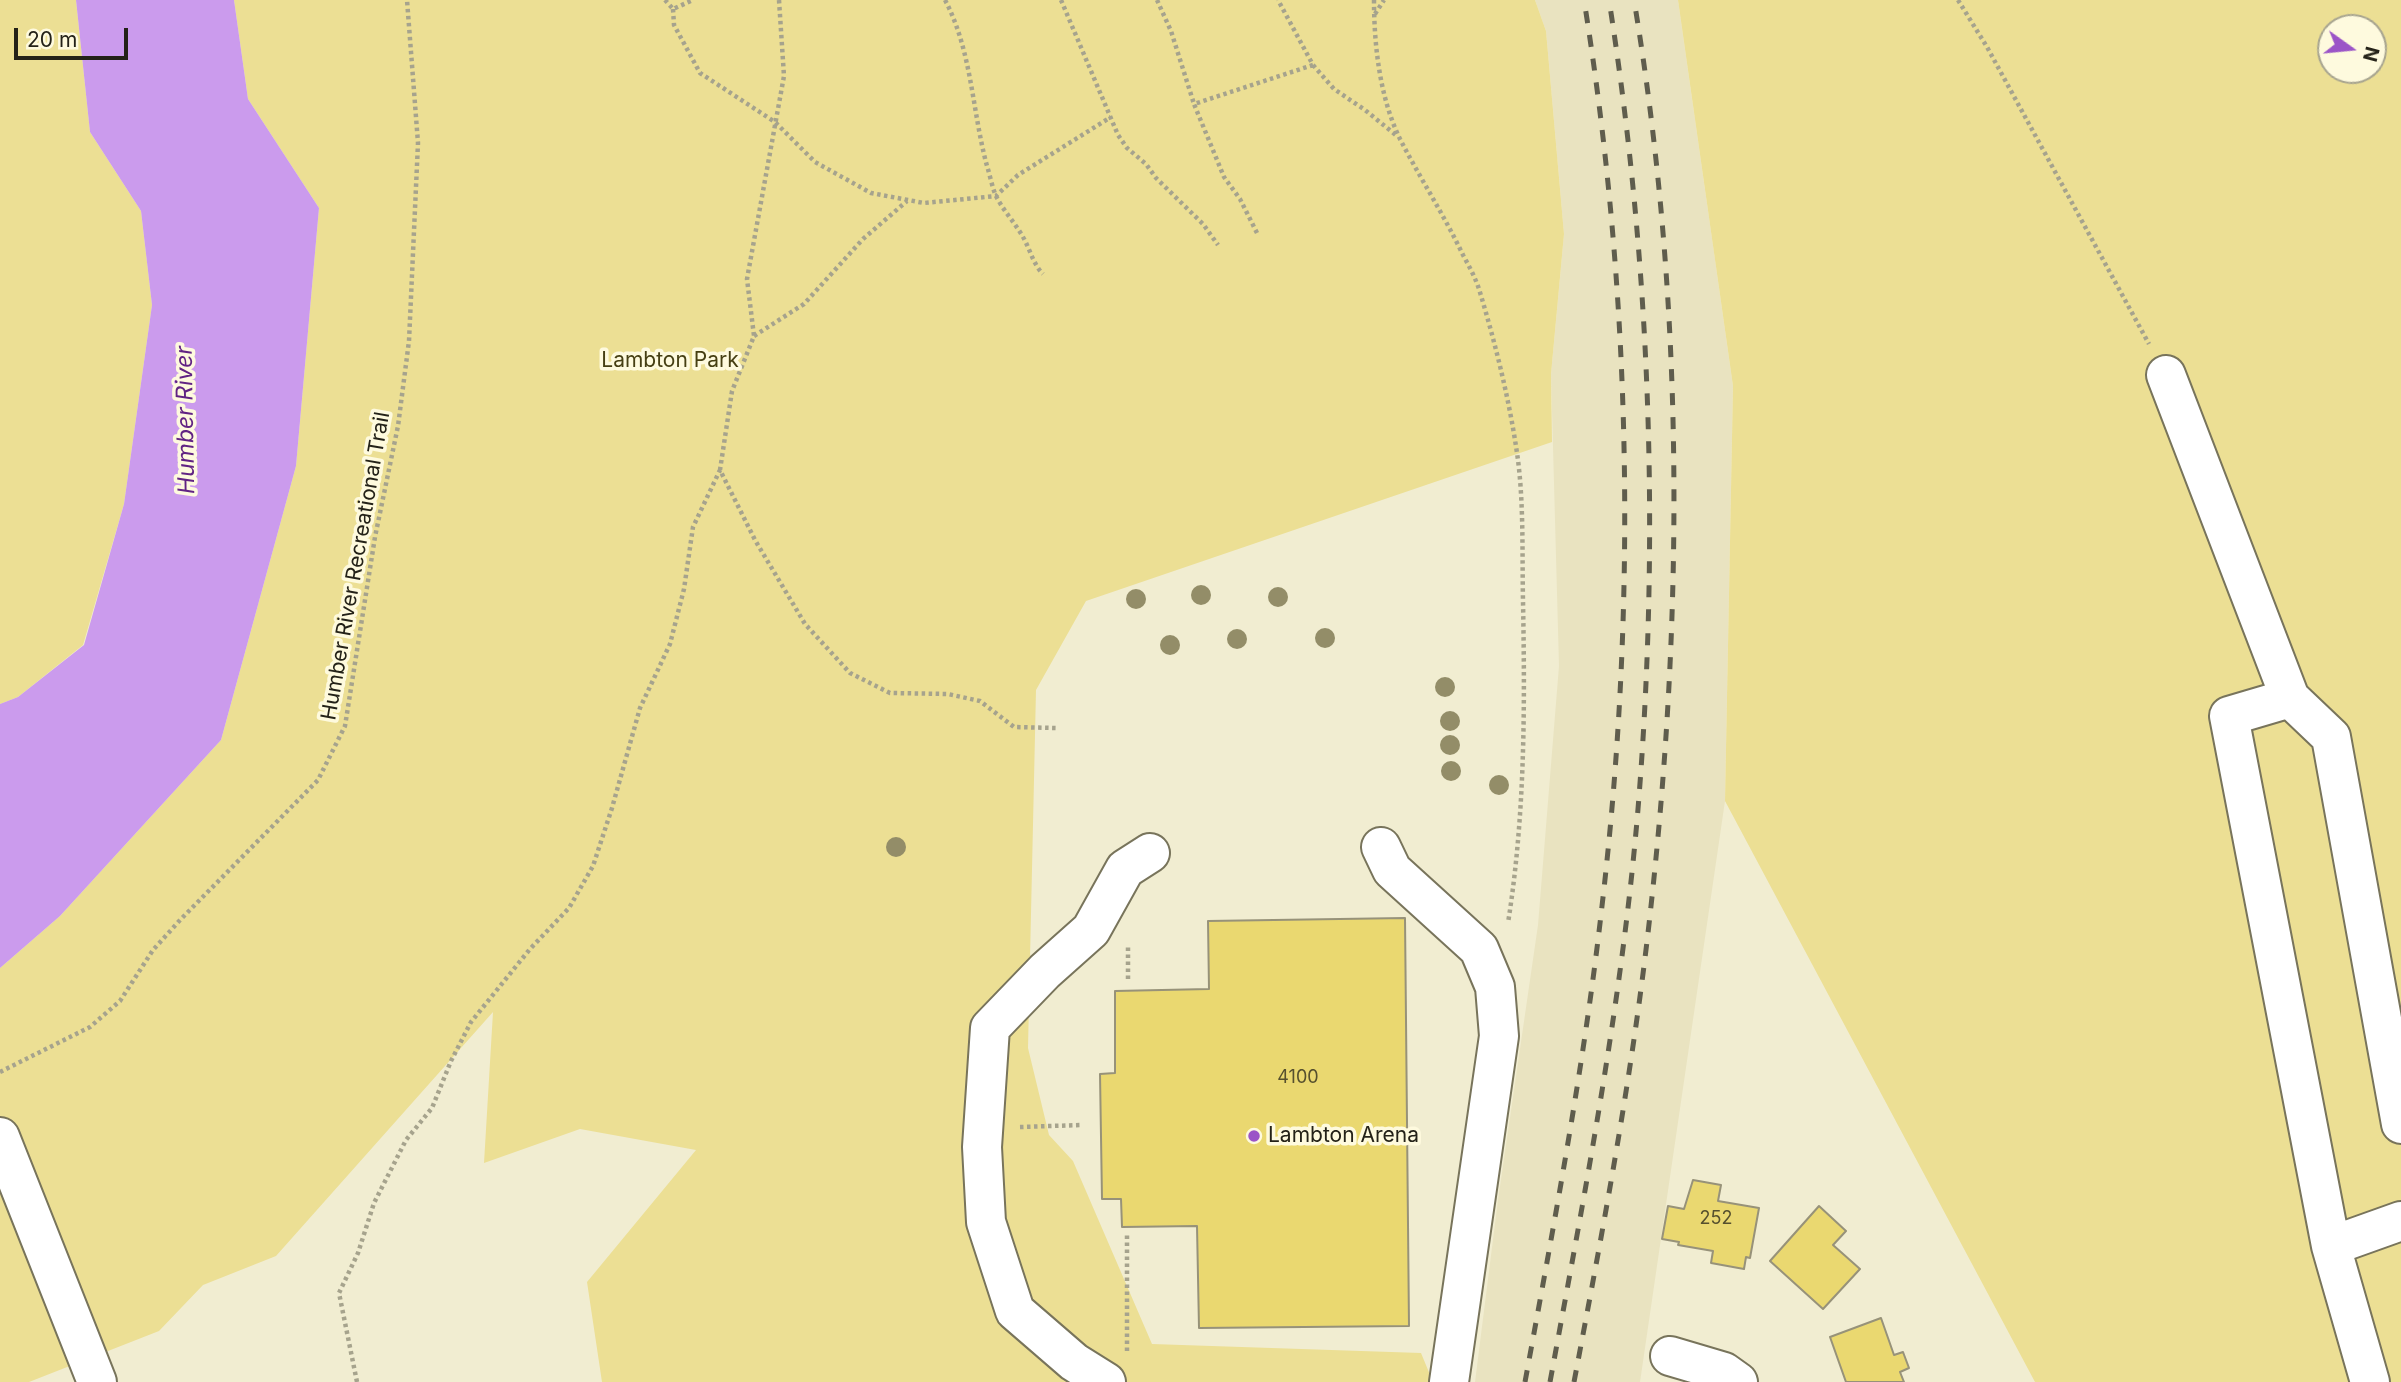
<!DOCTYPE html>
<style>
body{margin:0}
#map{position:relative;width:2401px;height:1382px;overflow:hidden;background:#f1edd1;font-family:Inter,sans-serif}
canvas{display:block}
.north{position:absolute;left:2317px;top:14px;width:70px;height:70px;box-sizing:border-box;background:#fefade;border:2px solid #a7a48f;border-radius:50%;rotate:105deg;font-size:19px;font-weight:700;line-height:28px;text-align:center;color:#242218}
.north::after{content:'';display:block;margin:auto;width:24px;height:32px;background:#9b54c7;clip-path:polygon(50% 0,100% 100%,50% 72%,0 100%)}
.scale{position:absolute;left:14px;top:28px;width:114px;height:32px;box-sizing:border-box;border:4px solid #242218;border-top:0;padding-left:9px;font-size:21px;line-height:24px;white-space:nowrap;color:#242218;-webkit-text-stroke:5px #fefade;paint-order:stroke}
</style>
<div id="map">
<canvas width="2401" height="1382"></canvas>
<div class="north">N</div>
<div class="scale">20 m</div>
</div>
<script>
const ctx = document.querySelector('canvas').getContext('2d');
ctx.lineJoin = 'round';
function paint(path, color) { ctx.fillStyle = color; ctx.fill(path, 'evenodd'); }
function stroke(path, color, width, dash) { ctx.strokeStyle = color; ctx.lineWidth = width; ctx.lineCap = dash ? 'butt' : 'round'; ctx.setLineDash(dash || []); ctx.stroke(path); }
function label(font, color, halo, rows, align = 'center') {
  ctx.font = font + ' Inter,sans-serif'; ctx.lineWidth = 7; ctx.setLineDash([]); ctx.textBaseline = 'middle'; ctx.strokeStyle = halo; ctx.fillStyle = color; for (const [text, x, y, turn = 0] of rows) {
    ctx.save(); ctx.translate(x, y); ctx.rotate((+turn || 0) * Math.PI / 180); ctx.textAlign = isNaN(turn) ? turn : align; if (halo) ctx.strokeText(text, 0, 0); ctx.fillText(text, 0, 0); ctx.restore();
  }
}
paint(new Path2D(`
 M1535,0H1678L1733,386L1725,801L1640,1382H1475L1498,1200L1538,925L1559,666L1551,374L1564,234L1546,31Z`), '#e9e3c0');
paint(new Path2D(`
 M0,0H76L90,132L141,211L152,305L124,504L83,645L18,697L0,704Z
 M234,0H1535L1546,31L1564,234L1551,374L1552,442L1086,601L1036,690L1028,1048L1049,1135L1073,1161L1152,1344L1421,1353L1433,1382H602L587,1282L696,1150L580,1129L484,1163L493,1012L276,1256L203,1285L159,1331L29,1382H0V968L60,916L221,740L296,466L319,208L248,99Z
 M1678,0H2401V1382H2035L1725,801L1733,386ZM2331,28H2373V70H2331Z`), '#ecdf94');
paint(new Path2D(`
 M76,0H234L248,99L319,208L296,466L221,740L60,916L0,968V704L18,697L84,645L124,504L152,305L141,211L90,132Z`), '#cb9bed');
const building = new Path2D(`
 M1405,918L1409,1326L1199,1328L1197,1226L1122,1227L1121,1199H1102L1100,1074L1115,1073V991L1209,989L1208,921Z
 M1693,1180L1721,1185L1718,1201L1759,1208L1750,1258L1746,1257L1744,1269L1711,1263L1713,1251L1678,1245L1679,1242L1662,1239L1668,1206L1684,1209Z
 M1819,1206L1846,1231L1833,1245L1860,1269L1823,1309L1770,1261Z
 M1881,1318L1894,1355L1903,1352L1909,1368L1900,1372L1904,1382H1846L1830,1337Z`);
paint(building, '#ead870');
stroke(building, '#979279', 2);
const minor = new Path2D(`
 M2166,375L2290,698L2229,716L2331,1246L2370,1382
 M2290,698L2331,737L2401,1124
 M1381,847L1392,870L1479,949L1495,987L1499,1036L1449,1382
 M2331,1246L2401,1221
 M1670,1356L1724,1372L1738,1382
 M1106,1382L1074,1362L1015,1311L986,1222L982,1147L990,1028L1045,971L1091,930L1125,869L1150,853`);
const major = new Path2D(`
 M0,1137L97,1382`);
stroke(minor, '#78745b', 42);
stroke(major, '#78745b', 42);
stroke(new Path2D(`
 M665,0L673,9L693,0
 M779,0L784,76L747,279L754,336L732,391L720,470L755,540L805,624L850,673L890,693L948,694L980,701L1014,727L1057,728
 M945,0C972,51 972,111 987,166C990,175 992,187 996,196C1003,210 1015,223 1023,237C1030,249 1033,264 1043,274
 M1061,0L1118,135L1127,148L1146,164L1156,178L1203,224L1218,245
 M1157,0L1171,31L1194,104
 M1374,0C1374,46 1380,98 1400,139C1420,178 1444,215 1463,255C1469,266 1475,277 1479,289C1495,342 1509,398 1517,453C1524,500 1522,554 1523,601C1525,709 1525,816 1508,923
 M1958,0L1987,47L2149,344
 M673,9L674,25L700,73L775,122L815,162L871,193L924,203L996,196L1018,175L1111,117
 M1375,14L1384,0
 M1313,65L1334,89L1365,110L1397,136
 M1257,233L1240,199L1224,177L1194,104L1313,65L1278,0
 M754,336L804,304L863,239L907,201
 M1128,979V946
 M0,1072L90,1027L120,1001L153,950L181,919L318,780L345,726L375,537L398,426L409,341L418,143L407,0
 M1020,1127L1082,1125
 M1127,1351V1233
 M357,1382L339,1293L358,1253L374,1203L406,1140L432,1108L451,1061L471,1022L530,949L569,908L593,866L612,808L640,708L670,644L684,589L693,527L720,470`), '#a6a38d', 4.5, [3.5, 3.5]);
stroke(minor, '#fff', 38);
stroke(major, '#fff', 38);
stroke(new Path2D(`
 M1525,1382C1554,1224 1584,1066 1602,906C1637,606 1632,298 1584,0
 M1550,1382C1585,1192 1622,1001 1638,809C1660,539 1651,267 1609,0
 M1574,1382C1604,1224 1634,1065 1651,906C1684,605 1684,299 1634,0`), '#5f5d4d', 5, [12, 12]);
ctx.fillStyle = '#938d68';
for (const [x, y] of [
 [1201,595],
 [1278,597],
 [1136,599],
 [1325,638],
 [1237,639],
 [1170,645],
 [1445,687],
 [1450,721],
 [1450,745],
 [1451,771],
 [1499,785],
 [896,847]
]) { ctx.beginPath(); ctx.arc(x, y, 10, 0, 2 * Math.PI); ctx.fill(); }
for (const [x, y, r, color] of [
 [1254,1136,7,"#9b54c7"]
]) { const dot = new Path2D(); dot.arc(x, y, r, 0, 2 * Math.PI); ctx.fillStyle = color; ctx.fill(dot); stroke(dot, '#fefade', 2.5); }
label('18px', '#56502e', null, [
 ["4100",1298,1078],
 ["252",1716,1219]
]);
label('21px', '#463f13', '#fefade', [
 ["Lambton Park",670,361]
]);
label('21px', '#242218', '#fefade', [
 ["Humber River Recreational Trail",356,566,-80]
]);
label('21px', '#242218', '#fefade', [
 ["Lambton Arena",1268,1136]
], 'left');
label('italic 23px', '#612383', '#fefade', [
 ["Humber River",186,420,-91]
]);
</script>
